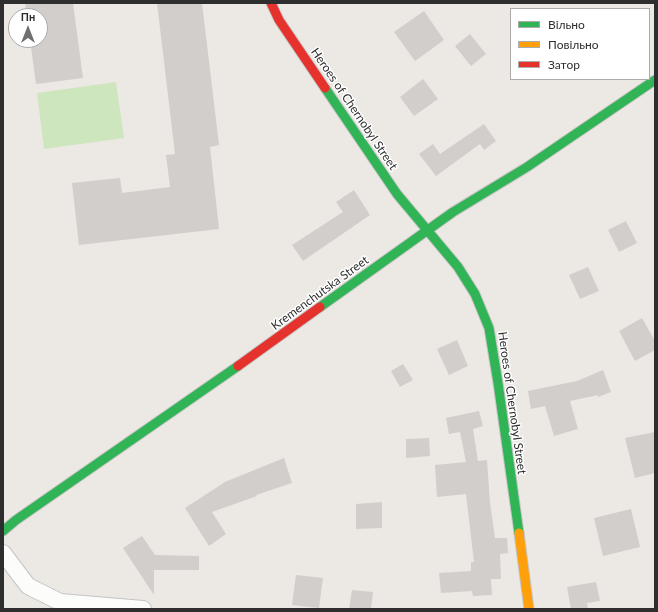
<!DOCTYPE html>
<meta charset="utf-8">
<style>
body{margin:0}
#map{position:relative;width:658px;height:612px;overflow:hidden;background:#ece8e4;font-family:Lato,sans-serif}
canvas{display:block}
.frame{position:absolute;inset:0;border:4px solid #2e2e2e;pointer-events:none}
.legend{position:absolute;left:510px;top:8px;width:140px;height:72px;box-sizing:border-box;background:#fff;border:1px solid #ababab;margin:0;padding:5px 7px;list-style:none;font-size:12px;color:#2e2e2e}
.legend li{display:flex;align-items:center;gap:8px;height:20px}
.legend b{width:20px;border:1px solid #ababab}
.north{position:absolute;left:8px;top:8px;width:40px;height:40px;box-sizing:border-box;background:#fff;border:1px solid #ababab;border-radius:50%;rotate:0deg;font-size:11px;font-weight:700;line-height:16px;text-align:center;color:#2e2e2e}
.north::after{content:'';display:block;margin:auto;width:14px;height:18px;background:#706f6e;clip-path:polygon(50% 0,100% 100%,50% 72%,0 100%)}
</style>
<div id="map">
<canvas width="658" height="612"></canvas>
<div class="frame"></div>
<ul class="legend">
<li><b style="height:5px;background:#30b455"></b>Вільно</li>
<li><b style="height:5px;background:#ff9f0a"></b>Повільно</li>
<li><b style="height:5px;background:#e5322d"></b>Затор</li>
</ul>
<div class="north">Пн</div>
</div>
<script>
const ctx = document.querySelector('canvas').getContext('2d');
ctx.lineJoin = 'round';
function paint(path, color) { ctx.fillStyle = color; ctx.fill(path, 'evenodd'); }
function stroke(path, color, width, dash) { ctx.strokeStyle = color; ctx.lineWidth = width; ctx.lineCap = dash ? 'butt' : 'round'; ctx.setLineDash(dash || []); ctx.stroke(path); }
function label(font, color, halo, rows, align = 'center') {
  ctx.font = font + ' Lato,sans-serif'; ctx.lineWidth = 3; ctx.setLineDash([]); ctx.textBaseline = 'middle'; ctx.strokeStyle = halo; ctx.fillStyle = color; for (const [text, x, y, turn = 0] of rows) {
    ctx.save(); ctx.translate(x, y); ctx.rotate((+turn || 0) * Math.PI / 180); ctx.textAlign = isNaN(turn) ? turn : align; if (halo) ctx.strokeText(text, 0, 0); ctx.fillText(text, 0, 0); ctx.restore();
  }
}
paint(new Path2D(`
 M116,82L124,138L44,149L37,93Z`), '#cee6be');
paint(new Path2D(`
 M25,3H73L83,78L36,84L30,40H40V16H27Z
 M157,3H202L219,145L210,147L219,229L79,245L72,183L120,178L122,193L170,187L166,155L175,154Z
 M424,11L444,40L415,61L394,32Z
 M470,34L486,54L471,66L455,46Z
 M423,79L438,99L414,116L400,97Z
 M484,124L496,141L484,150L480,144L436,176L419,154L433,144L440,154Z
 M354,190L370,215L303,261L292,245L343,212L336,202Z
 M626,221L637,243L619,252L608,230Z
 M588,267L599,291L580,299L569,275Z
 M642,318L655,341V350L635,361L619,331Z
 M457,340L468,366L449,375L437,349Z
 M403,364L413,380L400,387L391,371Z
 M603,370L611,392L598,397V395L570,401L578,429L554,436L545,406L531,409L528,391L577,381Z
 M479,411L483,426L473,429L478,461L487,460L490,503L495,538H507L508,553L500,554L501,579H491L492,595L473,596L472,591L441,593L439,573L471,571V562H474L466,494L437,497L435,465L466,462L460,432L449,434L446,418Z
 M655,432V473L635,478L625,438Z
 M429,438L430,456L406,458V439Z
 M284,458L292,483L256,495L257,496L212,512L226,534L209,546L185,508L225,482Z
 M382,502V528L356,529V504Z
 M631,509L640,547L603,556L594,518Z
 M142,536L155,555L199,556V570H154V595L123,548Z
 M296,575L323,578L319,608L292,605Z
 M596,582L600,601L587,603L588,609H571L567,587Z
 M352,590L373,592L371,609H349Z`), '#d1cecb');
const street = new Path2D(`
 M3,553L28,586L60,602L143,609`);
const fast = new Path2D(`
 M325,88L397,194L458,267L475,294L489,328L498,383L519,533
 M320,307L453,212L527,167L655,80
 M3,531L16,520L238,366`);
const slow = new Path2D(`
 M519,533L529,609`);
const jam = new Path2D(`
 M271,3L279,20L325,88
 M238,366L320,307`);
stroke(street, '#c5c4c5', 18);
stroke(fast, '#c5c4c5', 11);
stroke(slow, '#c5c4c5', 11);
stroke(jam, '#c5c4c5', 11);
stroke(street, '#fcfcfb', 16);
stroke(fast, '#30b455', 9);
stroke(slow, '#ff9f0a', 9);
stroke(jam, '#e5322d', 9);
label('12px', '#2e2e2e', '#fff', [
 ["Heroes of Chernobyl Street",354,109,56],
 ["Kremenchutska Street",320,293,-36],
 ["Heroes of Chernobyl Street",512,403,82]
]);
</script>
